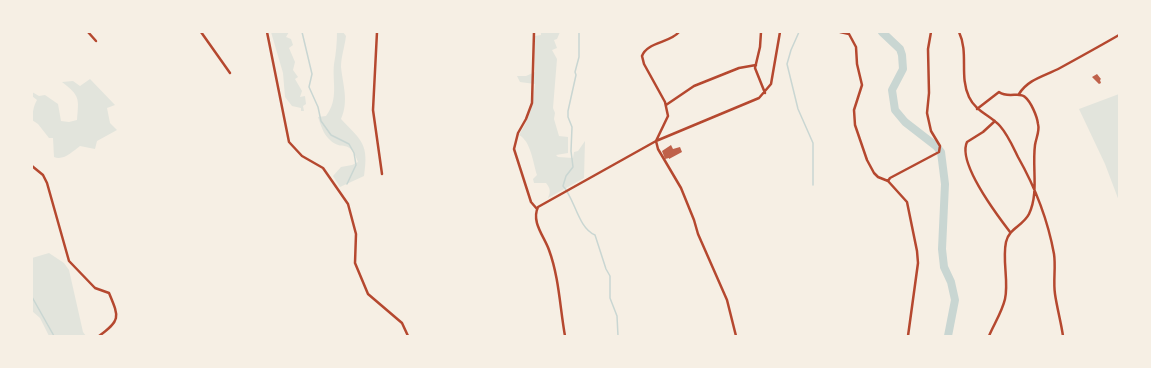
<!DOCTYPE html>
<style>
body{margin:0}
#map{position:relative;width:1151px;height:368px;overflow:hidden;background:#f6efe4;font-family:Helvetica,sans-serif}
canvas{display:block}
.frame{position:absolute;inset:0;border:33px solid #f6efe4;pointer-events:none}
</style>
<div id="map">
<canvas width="1151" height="368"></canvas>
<div class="frame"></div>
</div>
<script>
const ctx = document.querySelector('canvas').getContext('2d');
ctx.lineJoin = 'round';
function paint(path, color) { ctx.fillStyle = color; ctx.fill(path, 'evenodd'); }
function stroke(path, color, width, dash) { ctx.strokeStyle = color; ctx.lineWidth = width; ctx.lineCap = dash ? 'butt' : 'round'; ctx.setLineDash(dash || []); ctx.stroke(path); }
paint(new Path2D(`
 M271,32H289L286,37L291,39L293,45L289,48L295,62L293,70L298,77L295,79L302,91L300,97L305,96L306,104L303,106L304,111H301V108L292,106L285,97L283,73Z
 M337,32H343L346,36C345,45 341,57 341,67C343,86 349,101 341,119C362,141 369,144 364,176L340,187L333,176L341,167L352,165L358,162C349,137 342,152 330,140C323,134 321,125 318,117L326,116C339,99 332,82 334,64C336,53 337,43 337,32Z
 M541,32H560L557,39L554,40L557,48L552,50L557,59L553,108L555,113L554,119L559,136L568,137V153L556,155L558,157L573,158L574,152L578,151L585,141L584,178L548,198C551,191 550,188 546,183H534L533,179L537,175C533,163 531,141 519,135C530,118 533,104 535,84L520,82L517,76H526L535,72V36L541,35Z
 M90,79L115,105L107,108L110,123L117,130L97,141L95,149L80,146C73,151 64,161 54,157L53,138H49L38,124L32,120C33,112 33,107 37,100L32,96V92L39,96L45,95L58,104L61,121L69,122L77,120C79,98 80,96 62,82L73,81L80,86Z
 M1119,94V201L1105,164L1079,109Z
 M49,253L64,263L69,270L83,332L86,336H49L40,318L32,311V258Z`), '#e2e4dc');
stroke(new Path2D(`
 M302,32L312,74L309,87L318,107L321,121L331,135L349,144L354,153L356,165L347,184
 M579,32V57L575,72L576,75L568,111V117L572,127L571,151L573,167L566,176L563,186C575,199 578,228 595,235L606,269L610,276V298L617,316L618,336
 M799,32L791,50L787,64L798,109L813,143V185
 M32,297L54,336`), '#c9d6d2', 1.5);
stroke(new Path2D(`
 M882,32L900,49L902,55L903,69L892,90L895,110L905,122L936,146L941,152L945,184L942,249L944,267L951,282L955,300L948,336`), '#c9d6d2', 8);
paint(new Path2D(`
 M1097,74L1101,79L1100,80L1101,83L1099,84L1092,77Z
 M671,145L673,149L680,147L682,152L669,159V158L665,159L662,151Z`), '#bf614a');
stroke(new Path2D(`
 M88,32L96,41
 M201,32L230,73
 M267,32L289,142L302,156L323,168L348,204L356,234L355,263L368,294L402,323L408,336
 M377,32L373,110L382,174
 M534,32L532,103L526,119L518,133L514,149L531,202L537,209
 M679,32C670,43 647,42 642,56L644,64L665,102L668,116L656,141L658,149L681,188L694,220L698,234L727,300L736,336
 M761,32L760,47L755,68L765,93
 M840,32L849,34L856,47L857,64L862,85L854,110L855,125L867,160L874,173L878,177L888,181L907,202L917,251L918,263L908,336
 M959,32C969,53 959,76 969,97C976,112 990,115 1000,126C1008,135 1013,147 1018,157C1035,187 1048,221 1054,254C1056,267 1053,281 1055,294C1057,308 1061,322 1063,336
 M1019,94C1028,79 1045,76 1060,68C1080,57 1100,46 1119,35
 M666,105L694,86L739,68L756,65
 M977,109L999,92C1009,99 1019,91 1025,97C1031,102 1037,116 1038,124C1040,131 1036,138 1035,145C1032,168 1039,193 1029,214C1023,226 1009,228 1006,242C1002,261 1009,281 1005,299C1002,312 994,324 989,336
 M995,121L983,132L967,142C957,163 997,215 1010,232
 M32,166L43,175L47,183L69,261L95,288L109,293C119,317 121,320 99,336
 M888,181L890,178L939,152L940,146L931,131L927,113L929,93L928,49L931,32
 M565,336C560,308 559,277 549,250C544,236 531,222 538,207L656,141L759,98L771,84L780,32`), '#b5482f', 2.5);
</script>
